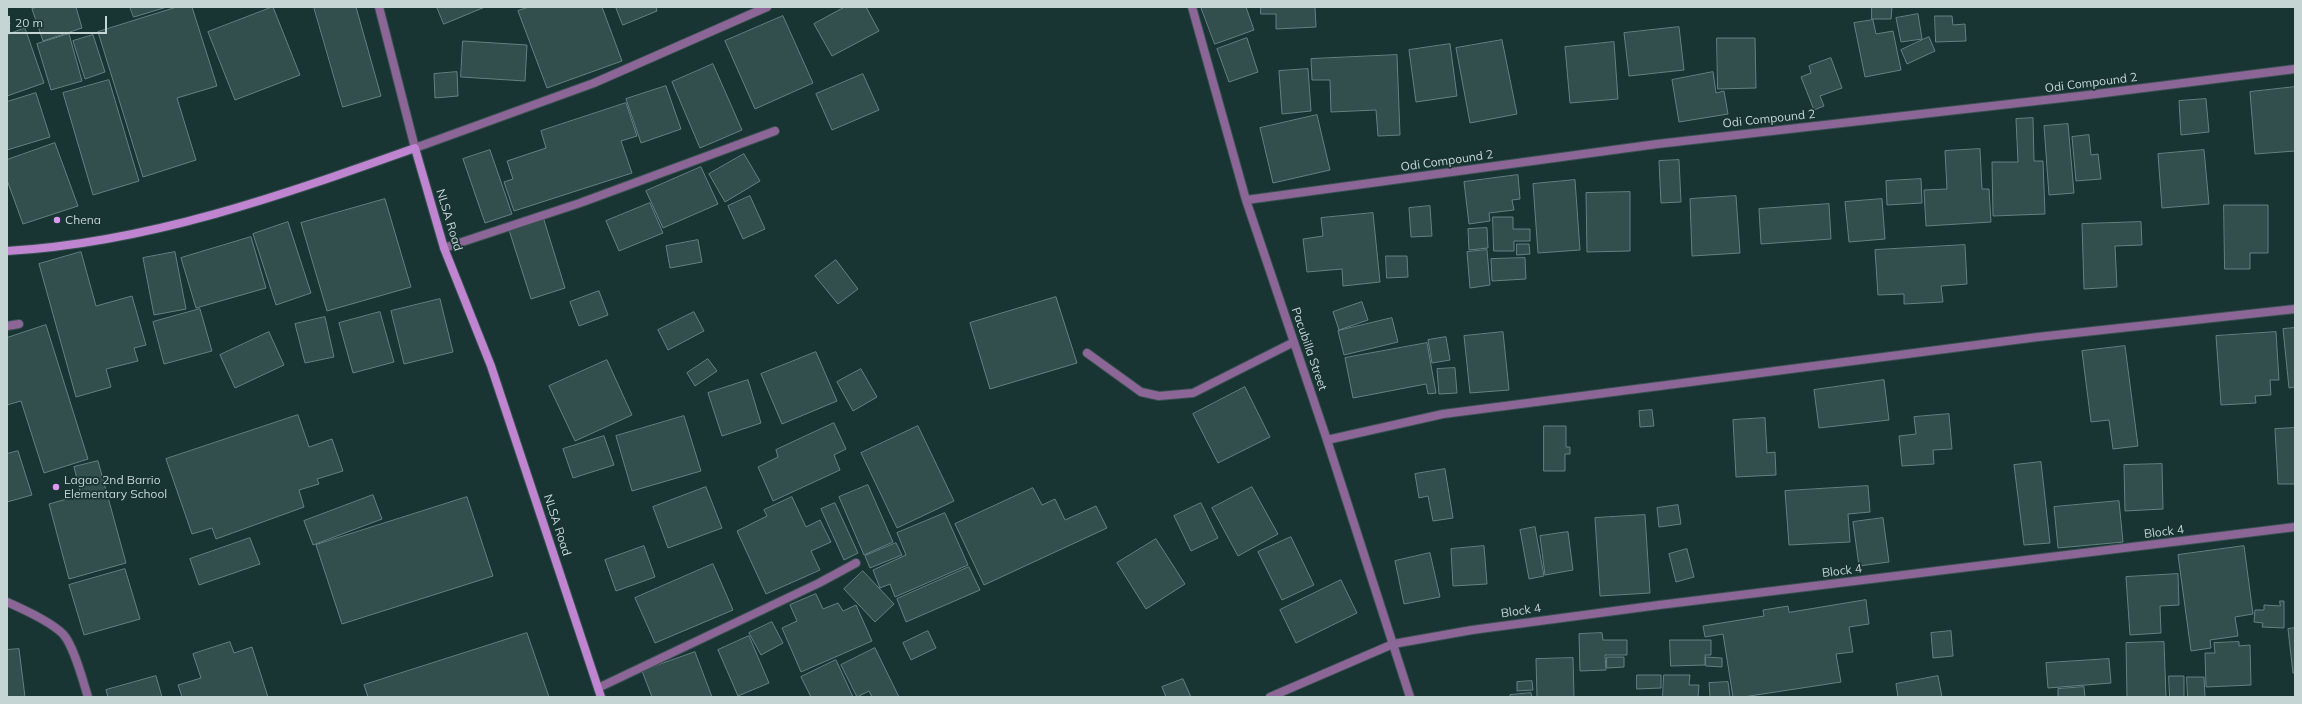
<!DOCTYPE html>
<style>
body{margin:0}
#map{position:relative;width:2302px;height:704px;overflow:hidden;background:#183433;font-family:Mulish,sans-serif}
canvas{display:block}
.frame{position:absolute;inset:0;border:8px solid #c5d5d4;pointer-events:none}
.scale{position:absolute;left:8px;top:16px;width:99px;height:18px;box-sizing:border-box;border:2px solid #c5d5d4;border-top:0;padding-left:5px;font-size:12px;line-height:14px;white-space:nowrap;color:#c5d5d4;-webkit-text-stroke:3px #183433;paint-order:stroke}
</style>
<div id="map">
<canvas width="2302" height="704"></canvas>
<div class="frame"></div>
<div class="scale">20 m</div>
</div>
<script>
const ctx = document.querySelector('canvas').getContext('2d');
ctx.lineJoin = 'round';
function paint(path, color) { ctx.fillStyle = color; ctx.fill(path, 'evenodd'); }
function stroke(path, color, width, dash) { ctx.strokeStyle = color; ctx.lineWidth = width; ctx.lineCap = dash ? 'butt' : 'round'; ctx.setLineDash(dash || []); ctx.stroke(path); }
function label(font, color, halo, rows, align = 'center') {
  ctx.font = font + ' Mulish,sans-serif'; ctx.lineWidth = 3.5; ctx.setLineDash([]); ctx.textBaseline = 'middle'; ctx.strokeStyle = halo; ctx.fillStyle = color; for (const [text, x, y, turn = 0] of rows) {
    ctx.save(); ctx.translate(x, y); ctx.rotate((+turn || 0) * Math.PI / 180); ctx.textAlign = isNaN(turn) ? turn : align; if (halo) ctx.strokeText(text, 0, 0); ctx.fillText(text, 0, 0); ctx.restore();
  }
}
const building = new Path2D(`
 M38,7H76L82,28L43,41L32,9Z
 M130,7H167L134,17Z
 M177,7H192L217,86L177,98L196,160L143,177L98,32Z
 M273,7L300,75L235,100L208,32Z
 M314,7H356L381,96L343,107Z
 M437,7H485L444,24Z
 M529,7H602L622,61L547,88L518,11Z
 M616,7H656L657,11L623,25Z
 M845,7H866L879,31L832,56L814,24Z
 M1201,7H1246L1254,30L1215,44Z
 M1261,7H1315L1316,27L1276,29V14H1261Z
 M1872,7H1892L1891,19H1872Z
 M7,13L10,24L7,25Z
 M1918,14L1922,39L1901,42L1896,18Z
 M783,16L813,83L755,109L725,41Z
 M1935,16H1952L1953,25L1965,24L1966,41L1936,42Z
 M1873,20L1876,34L1893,31L1901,70L1865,77L1854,23Z
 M1679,27L1684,70L1629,76L1624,33Z
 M25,28L44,83L7,96V35Z
 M69,34L82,81L51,90L37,44Z
 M93,35L105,72L85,79L73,41Z
 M1929,37L1935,51L1907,64L1901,50Z
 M1247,38L1258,72L1229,82L1217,49Z
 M1717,38H1755L1756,88L1718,89Z
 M1502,40L1517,114L1470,123L1456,48Z
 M463,41L527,45L525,81L461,77Z
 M1614,42L1618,99L1570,103L1565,47Z
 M1450,44L1457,96L1416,102L1409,50Z
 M1397,55L1400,135L1378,136L1376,110L1331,112L1330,80H1312L1311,59Z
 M1831,58L1842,88L1820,96L1824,106L1814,110L1801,77L1811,73L1809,66Z
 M713,64L742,130L700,148L672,82Z
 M1308,69L1311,111L1282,114L1279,71Z
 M457,72L458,96L435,98L434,74Z
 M1713,72L1716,93L1724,91L1728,114L1679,122L1672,80Z
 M863,74L879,110L832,130L816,94Z
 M109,80L139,181L93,195L63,93Z
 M666,86L681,129L641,143L626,99Z
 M2295,87V151L2255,154L2250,92Z
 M36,93L50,137L7,150V102Z
 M2206,99L2209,132L2181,135L2179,101Z
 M626,103L637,136L621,141L632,173L514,211L504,182L513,179L507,161L546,148L541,131Z
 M1317,115L1330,170L1273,183L1260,128Z
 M2033,118L2034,161H2043L2045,214L1993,216L1992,162H2018L2016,119Z
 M2068,124L2074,193L2049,195L2044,126Z
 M2089,135L2091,155L2098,154L2101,179L2076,181L2072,137Z
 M55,143L78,206L23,224L7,180V160Z
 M1980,149L1982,189H1989L1991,222L1926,226L1924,190L1947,189L1945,151Z
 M490,150L512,214L485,223L463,159Z
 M2204,150L2209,204L2162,208L2158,154Z
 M744,154L760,181L725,202L709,174Z
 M1679,160L1681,202L1661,203L1659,161Z
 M701,167L718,204L663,228L646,191Z
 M1518,175L1520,199L1512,200L1514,210L1489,213L1490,221L1469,224L1464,182Z
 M1921,179L1922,203L1887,205L1886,181Z
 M1575,180L1580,250L1538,253L1533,184Z
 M1630,192V251L1587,252L1586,193Z
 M750,196L765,229L743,239L728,206Z
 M1736,196L1740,253L1692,256L1690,199Z
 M385,199L411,287L327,311L301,223Z
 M1882,199L1885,239L1849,242L1845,202Z
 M650,203L663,233L619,251L606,221Z
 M1829,204L1831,239L1761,244L1759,209Z
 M2224,205H2268V253H2250V269H2225Z
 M1430,206L1432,236L1411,237L1409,208Z
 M1373,213L1380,282L1343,286L1342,269L1307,272L1303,239L1323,236L1321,218Z
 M1493,217H1513V229H1530V241H1514V251H1494Z
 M544,220L565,288L531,299L509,230Z
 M288,222L311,293L276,305L253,234Z
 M2141,222L2142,245L2115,246L2117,287L2084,289L2082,224Z
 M1487,228L1488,248L1469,250L1468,229Z
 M251,237L266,288L196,308L181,258Z
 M698,240L702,262L670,268L666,246Z
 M1517,244H1529L1530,254L1517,255Z
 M1965,245L1967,284L1941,286L1943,302L1904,304V294L1878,295L1875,250Z
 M1487,250L1490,285L1470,288L1467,252Z
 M81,252L96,306L132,296L146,345L134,348L138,361L106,369L111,387L76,397L39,264Z
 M175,252L186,309L154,315L143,258Z
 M1386,256H1407L1408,277L1387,278Z
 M1525,258L1526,279L1492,281L1491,259Z
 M836,260L858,289L838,304L815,276Z
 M599,291L608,315L579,326L570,302Z
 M1056,297L1077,363L990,389L970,323Z
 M440,299L453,352L404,364L391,311Z
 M1362,302L1368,320L1339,330L1333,312Z
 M200,309L212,351L164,364L153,322Z
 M380,312L394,362L353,373L339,323Z
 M694,312L704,331L668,350L658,330Z
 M325,317L334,357L305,363L295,324Z
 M1392,318L1398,342L1344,355L1338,331Z
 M46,325L88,459L44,473L21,401L7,405V338Z
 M2295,328V387L2289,388L2283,329Z
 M269,332L284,365L235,388L220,355Z
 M1503,332L1509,390L1470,393L1464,336Z
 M2276,332L2279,380H2270L2271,395L2255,396L2256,403L2221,405L2216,336Z
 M1446,337L1450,360L1432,363L1428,340Z
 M1427,343L1436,393L1428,394L1426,384L1353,398L1345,358Z
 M2125,346L2138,446L2113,449L2109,420L2091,422L2082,351Z
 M816,352L837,401L782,424L761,374Z
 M708,359L717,371L695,386L687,373Z
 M607,360L632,415L575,441L549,386Z
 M1455,368L1457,393L1439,394L1437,369Z
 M861,369L877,397L853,411L837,382Z
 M748,380L761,423L722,436L708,393Z
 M1884,380L1889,420L1819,428L1814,390Z
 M1245,387L1270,437L1218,463L1193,414Z
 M1652,410L1654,426L1640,427L1639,411Z
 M1949,414L1952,449L1933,450L1934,464L1902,466L1899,436L1916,434L1914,417Z
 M298,415L309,447L332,439L343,471L317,479L319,484L299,490L304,507L216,539L212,528L192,534L166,459Z
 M684,416L701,471L632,491L616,436Z
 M1765,418L1767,453L1775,452L1776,475L1736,477L1733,420Z
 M834,423L846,449L834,455L840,470L773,501L758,467L778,457L776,450Z
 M918,426L954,501L897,528L861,453Z
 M1544,426H1566V447H1570V454H1565V471H1544Z
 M2295,428V484H2278L2275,429Z
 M604,436L614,465L573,478L563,449Z
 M18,451L32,495L7,502V454Z
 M98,461L126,563L69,579L49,504L81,495L74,467Z
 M2041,462L2050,543L2024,545L2014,465Z
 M2162,464L2163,509L2125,511L2124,465Z
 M1445,469L1453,518L1433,521L1428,496L1419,498L1415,474Z
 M868,485L893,542L864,555L839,497Z
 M1868,486L1870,512L1848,514L1850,542L1789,545L1785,491Z
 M706,487L722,528L668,548L653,507Z
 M1252,487L1278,534L1238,556L1212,508Z
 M1033,488L1042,505L1055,499L1065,520L1096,506L1107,528L984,585L955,524Z
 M373,495L382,519L313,545L304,521Z
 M467,497L493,576L342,624L316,545Z
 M792,497L806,527L820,520L831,542L811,551L820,570L766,594L737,531L767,516L764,510Z
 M2119,501L2123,542L2058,548L2054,507Z
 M835,503L858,553L844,560L821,509Z
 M1201,503L1218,538L1191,551L1174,516Z
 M1678,505L1681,524L1659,527L1657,508Z
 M945,513L968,565L895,597L890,584L880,588L873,570L906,555L897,533Z
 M1645,515L1650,593L1600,596L1595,518Z
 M1883,518L1889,562L1859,566L1853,522Z
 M1535,527L1544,576L1529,579L1520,530Z
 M1568,532L1573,570L1545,575L1540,536Z
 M1291,537L1314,585L1282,600L1258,552Z
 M250,538L260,564L199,585L190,559Z
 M1156,539L1185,584L1146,609L1117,563Z
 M896,543L902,555L870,568L865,556Z
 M644,546L655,577L616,591L605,560Z
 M1484,546L1487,584L1453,586L1451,549Z
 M2244,546L2253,614L2235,617L2238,636L2210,640L2211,648L2191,651L2178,555Z
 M1687,549L1694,577L1676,582L1669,554Z
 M1430,553L1440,597L1404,604L1395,561Z
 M713,564L733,610L655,643L635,598Z
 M969,567L980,590L906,622L897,599Z
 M125,569L140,619L84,635L69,585Z
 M863,571L894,604L875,622L844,589Z
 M2178,574L2179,605L2160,606L2161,633L2130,635L2126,577Z
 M1341,580L1357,613L1296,643L1280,610Z
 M816,594L823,609L838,603L843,611L856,605L872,641L801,672L782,628L797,621L790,605Z
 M1866,600L1869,624L1849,627L1853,652L1836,654L1841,682L1743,697H1733L1723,634L1705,637L1703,626L1764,616L1763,610L1788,606L1789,612Z
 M2280,601H2284V628L2262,627L2263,623L2254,622L2255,610H2264V605L2280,606Z
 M772,622L783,643L761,655L749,633Z
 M2295,628V673H2293L2288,629Z
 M928,631L936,648L911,660L903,643Z
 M1951,631L1953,656L1933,658L1931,633Z
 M527,633L549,697H368L364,685Z
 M1602,633L1603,640H1627V655H1605L1606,670L1580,671L1579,634Z
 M749,636L769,683L738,696L718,650Z
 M1670,640H1711V655H1705V665L1671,666Z
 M230,642L234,653L252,647L268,697H182L178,685L201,678L193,654Z
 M2164,642L2166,697H2127L2126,643Z
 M2239,642V646L2250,645L2251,685L2206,687L2205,653H2215L2214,643Z
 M875,648L899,697H872L869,691L857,697L841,665Z
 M19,649L25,697H7V650Z
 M695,652L712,697H652L642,671Z
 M1607,657H1624V667L1607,668Z
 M1706,657L1722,658V667L1706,666Z
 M1573,658L1574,697H1537L1536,659Z
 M2109,659L2111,683L2048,688L2046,663Z
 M836,660L853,697H811L801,677Z
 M1637,675H1661V688L1637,689Z
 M1664,675H1690L1689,685H1699L1698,697H1663Z
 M156,676L162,697H108L106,690Z
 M1938,676L1942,697H1898L1896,684Z
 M2169,676H2184V697H2170Z
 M2187,677H2204L2205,697H2188Z
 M1183,679L1191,697H1166L1162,687Z
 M1532,681L1533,690L1517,691V682Z
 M1728,682L1730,697H1710L1709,683Z
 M2084,687L2085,697H2058V689Z
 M1531,693L1532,697H1510V695Z`);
paint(building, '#324f4e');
stroke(building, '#638180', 1);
const lane = new Path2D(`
 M7,326L19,324
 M7,602C23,609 51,622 63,634C74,646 83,681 88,697
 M1270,697L1393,644`);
const street = new Path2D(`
 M379,7L415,148L594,83L767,7
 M1192,7L1246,200L1327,440L1410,697
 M1246,200L1657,144L2080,96L2295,69
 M444,248L580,203L775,131
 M1087,353L1141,392L1159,396L1193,393L1294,342
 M1327,440L1443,414L2038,337L2295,309
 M1393,644L1472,630L1659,605L2295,527
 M598,688L819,583L856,563`);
const secondary = new Path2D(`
 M7,251C148,243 283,195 415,148L444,248L491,366L601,697`);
stroke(lane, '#375150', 10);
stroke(street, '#375150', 10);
stroke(secondary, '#375150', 10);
stroke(lane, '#8c6696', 8);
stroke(street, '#8c6696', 8);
stroke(secondary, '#c085d1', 8);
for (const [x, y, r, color] of [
 [57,220,4,"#de98f2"],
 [56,487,4,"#de98f2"]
]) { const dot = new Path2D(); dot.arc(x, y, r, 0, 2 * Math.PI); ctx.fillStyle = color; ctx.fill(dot); stroke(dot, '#183433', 1.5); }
label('12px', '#c5d5d4', '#183433', [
 ["Odi Compound 2",2091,83,-7],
 ["Odi Compound 2",1769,119,-6],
 ["Odi Compound 2",1447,161,-8],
 ["NLSA Road",449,220,73],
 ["Pacubilla Street",1309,349,71],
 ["NLSA Road",557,525,72],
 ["Block 4",2164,532,-7],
 ["Block 4",1842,571,-7],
 ["Block 4",1521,611,-8]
]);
label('12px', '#c5d5d4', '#183433', [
 ["Chena",65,220],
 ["Lagao 2nd Barrio",64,480],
 ["Elementary School",64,494]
], 'left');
</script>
